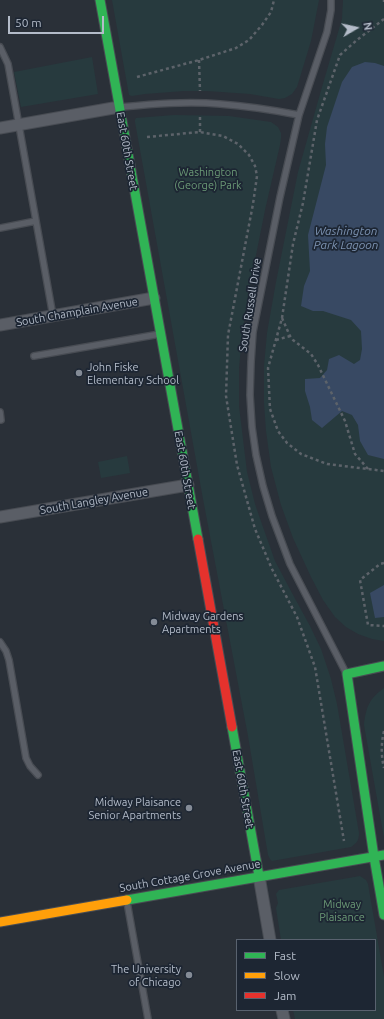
<!DOCTYPE html>
<style>
body{margin:0}
#map{position:relative;width:384px;height:1019px;overflow:hidden;background:#2a3038;font-family:Ubuntu,sans-serif}
canvas{display:block}
.legend{position:absolute;left:236px;top:939px;width:140px;height:72px;box-sizing:border-box;background:#1d2633;border:1px solid #59626f;margin:0;padding:5px 7px;list-style:none;font-size:12px;color:#b4bcc9}
.legend li{display:flex;align-items:center;gap:8px;height:20px}
.legend b{width:20px;border:1px solid #59626f}
.north{position:absolute;left:336px;top:8px;width:40px;height:40px;-webkit-text-stroke:3px #1d2633;paint-order:stroke;rotate:81deg;font-size:11px;font-weight:700;line-height:16px;text-align:center;color:#b4bcc9}
.north::after{content:'';display:block;margin:auto;width:14px;height:18px;background:#b4bcc9;clip-path:polygon(50% 0,100% 100%,50% 72%,0 100%)}
.scale{position:absolute;left:8px;top:16px;width:96px;height:18px;box-sizing:border-box;border:2px solid #b4bcc9;border-top:0;padding-left:5px;font-size:12px;line-height:14px;white-space:nowrap;color:#b4bcc9;-webkit-text-stroke:3px #1d2633;paint-order:stroke}
</style>
<div id="map">
<canvas width="384" height="1019"></canvas>
<ul class="legend">
<li><b style="height:5px;background:#30b455"></b>Fast</li>
<li><b style="height:5px;background:#ff9f0a"></b>Slow</li>
<li><b style="height:5px;background:#e5322d"></b>Jam</li>
</ul>
<div class="north">N</div>
<div class="scale">50 m</div>
</div>
<script>
const ctx = document.querySelector('canvas').getContext('2d');
ctx.lineJoin = 'round';
function paint(path, color) { ctx.fillStyle = color; ctx.fill(path, 'evenodd'); }
function stroke(path, color, width, dash) { ctx.strokeStyle = color; ctx.lineWidth = width; ctx.lineCap = dash ? 'butt' : 'round'; ctx.setLineDash(dash || []); ctx.stroke(path); }
function label(font, color, halo, rows, align = 'center') {
  ctx.font = font + ' Ubuntu,sans-serif'; ctx.lineWidth = 3.5; ctx.setLineDash([]); ctx.textBaseline = 'middle'; ctx.strokeStyle = halo; ctx.fillStyle = color; for (const [text, x, y, turn = 0] of rows) {
    ctx.save(); ctx.translate(x, y); ctx.rotate((+turn || 0) * Math.PI / 180); ctx.textAlign = isNaN(turn) ? turn : align; if (halo) ctx.strokeText(text, 0, 0); ctx.fillText(text, 0, 0); ctx.restore();
  }
}
paint(new Path2D(`
 M112,0H319L311,41L297,87L292,94L285,98L279,99L250,94L207,91H184L145,94L132,96L129,95Z
 M343,0H384V641L372,639L358,634L346,627L335,617L323,600L311,577L293,538L281,505L271,467L266,431L264,403V366L267,333L276,282L298,172L322,87L342,19Z
 M92,57L98,94L21,107L14,72Z
 M174,115L229,116L271,122L278,127L281,133V138L280,145L265,210L249,290L242,335L239,368V406L247,472L255,504L264,530L275,561L292,593L310,626L321,649L331,679L337,704L359,833C359,840 357,843 351,847L272,861L270,859L268,855L248,736L203,499L135,122V120L136,118Z
 M127,456L130,473L101,478L98,462Z
 M384,688V838L364,725C366,707 369,699 384,688Z
 M360,876L366,880L368,884L384,977V1019H295L293,1010H375V940H281L276,908L278,903L276,894L279,890Z`), '#273a3e');
paint(new Path2D(`
 M365,62L375,63L384,66V459L368,455L360,441L358,425L352,415L342,411L322,428L312,420L310,407L305,391V379L320,378L327,370L329,359L339,355L354,364L360,360L362,349L361,331L351,320L323,311H313L301,306L304,286L310,271L308,235L326,165L325,144L327,127L342,82L352,67Z
 M384,585V617L375,618L370,593Z`), '#384963');
const lane = new Path2D(`
 M331,0V10L327,32L299,115L280,197L253,332L251,362L250,395L252,427L256,455L263,486L272,516L290,564L346,673
 M0,47L8,64L53,316
 M121,107C153,104 187,101 220,104C247,106 273,110 299,115
 M0,228L36,221
 M34,356L160,334
 M0,412L1,420H0
 M0,642L6,651L9,660L26,758L30,766L38,775
 M127,902L148,1019`);
const street = new Path2D(`
 M0,128L119,107
 M0,325L154,298
 M0,517L188,485
 M259,876L270,940
 M282,1010L284,1019`);
const fast = new Path2D(`
 M100,0L198,539
 M384,666L347,674L374,857L384,915
 M232,727L259,876
 M127,900L384,855`);
const slow = new Path2D(`
 M0,922L127,900`);
const jam = new Path2D(`
 M198,539L232,727`);
stroke(lane, '#484c53', 8);
stroke(street, '#484c53', 13);
stroke(fast, '#484c53', 11);
stroke(slow, '#484c53', 11);
stroke(jam, '#484c53', 11);
stroke(new Path2D(`
 M384,0V2
 M384,19L357,40L340,55L317,120L303,203L293,244L282,318L268,368L270,409L278,431L287,443L301,454L327,464L384,471
 M199,60L200,91
 M137,77L199,60L236,48L249,40L262,25L271,12L274,0
 M200,132V115
 M147,137L200,132L223,136L238,144L249,155L255,166L257,176L253,204L228,335L226,396L237,465L255,529L272,569L297,617L315,667L344,841
 M282,318L290,336L293,340L311,354L318,365L345,421L355,454L368,469
 M276,340L290,336
 M384,563L380,564L360,580L368,625L384,626
 M384,731C381,744 381,755 384,768`), '#5d636a', 2.5, [3, 3]);
stroke(lane, '#5a5e66', 5.5);
stroke(street, '#5a5e66', 11);
stroke(fast, '#30b455', 9);
stroke(slow, '#ff9f0a', 9);
stroke(jam, '#e5322d', 9);
for (const [x, y, r, color] of [
 [79,373,4,"#848b96"],
 [154,622,4,"#848b96"],
 [189,808,4,"#848b96"],
 [189,975,4,"#848b96"]
]) { const dot = new Path2D(); dot.arc(x, y, r, 0, 2 * Math.PI); ctx.fillStyle = color; ctx.fill(dot); stroke(dot, '#1d2633', 1.5); }
label('11px', '#b4bcc9', '#1d2633', [
 ["East 60th Street",127,151,80],
 ["South Russell Drive",250,305,-81],
 ["South Champlain Avenue",77,312,-10],
 ["East 60th Street",185,470,80],
 ["South Langley Avenue",94,501,-10],
 ["East 60th Street",243,789,80],
 ["South Cottage Grove Avenue",190,876,-10]
]);
label('11px', '#6b9a76', '#1d2633', [
 ["Washington",208,172],
 ["(George) Park",208,185],
 ["Midway",342,904],
 ["Plaisance",342,917]
]);
label('11px', '#b4bcc9', '#1d2633', [
 ["John Fiske",87,367],
 ["Elementary School",87,380],
 ["Midway Gardens",162,616],
 ["Apartments",162,629],
 ["Midway Plaisance",181,802,"right"],
 ["Senior Apartments",181,815,"right"],
 ["The University",181,969,"right"],
 ["of Chicago",181,982,"right"]
], 'left');
label('italic 12px', '#7c92b1', '#1d2633', [
 ["Washington",346,231],
 ["Park Lagoon",346,245]
]);
</script>
